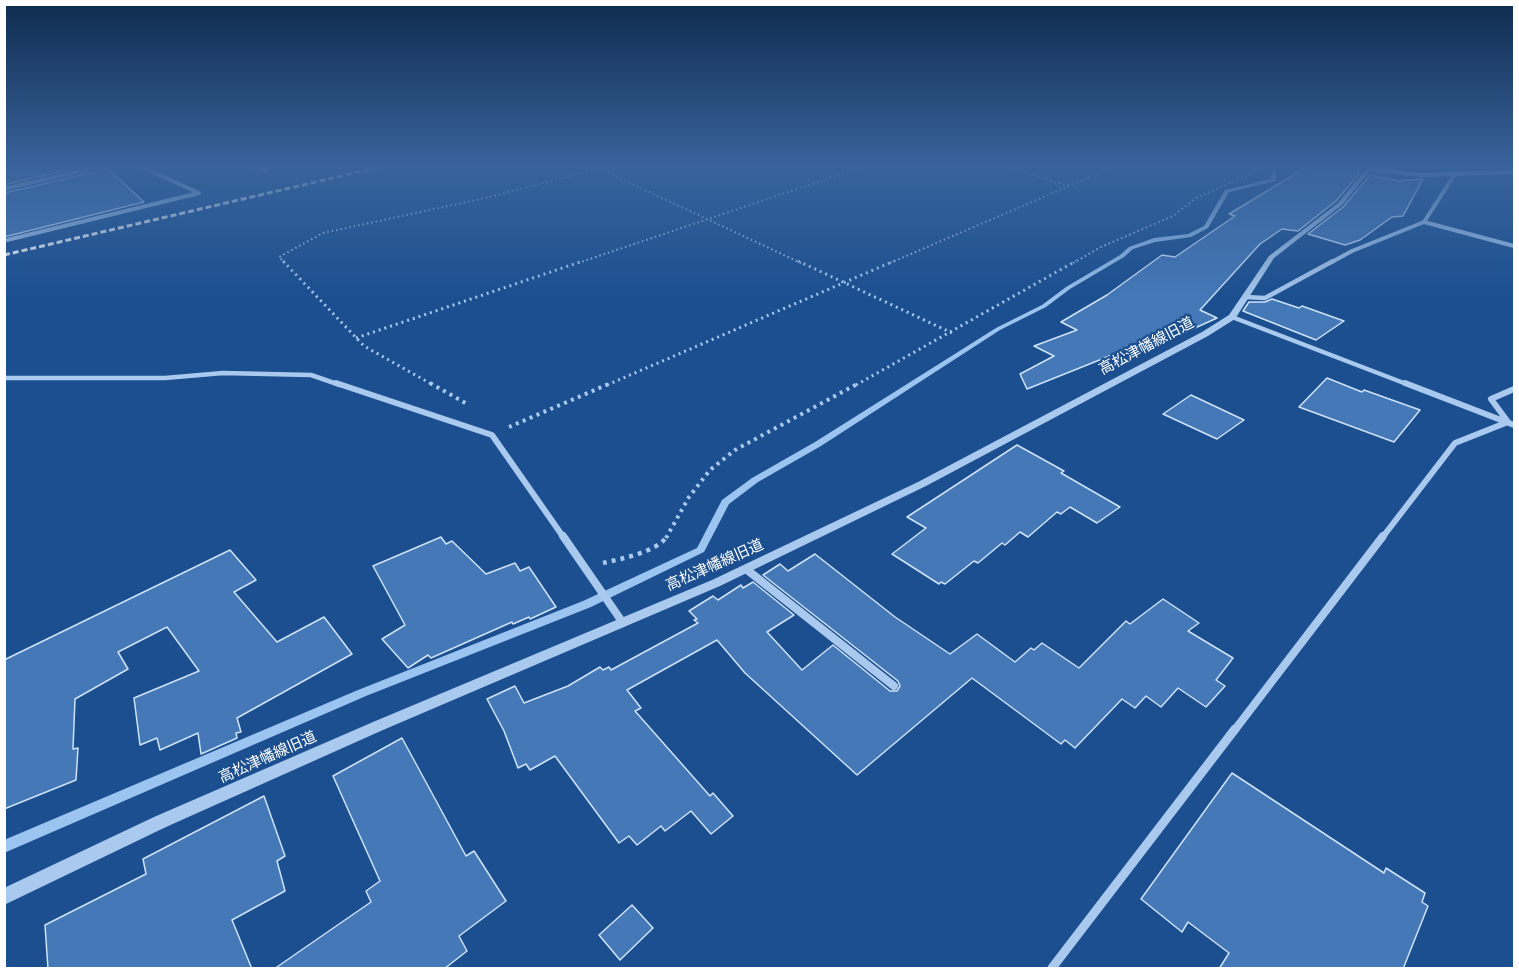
<!DOCTYPE html>
<meta charset="utf-8">
<style>
body{margin:0}
#map{position:relative;width:1519px;height:973px;overflow:hidden;background:#1b4f8f;font-family:"Nunito Sans",sans-serif}
canvas{display:block}
.frame{position:absolute;inset:0;border:6px solid #fff;pointer-events:none}
</style>
<div id="map">
<canvas width="1519" height="973"></canvas>
<div class="frame"></div>
</div>
<script>
const ctx = document.querySelector('canvas').getContext('2d');
ctx.lineJoin = 'round';
function paint(path, color) { ctx.fillStyle = color; ctx.fill(path, 'evenodd'); }
function stroke(path, color, width, dash) { ctx.strokeStyle = color; ctx.lineWidth = width; ctx.lineCap = dash ? 'butt' : 'round'; ctx.setLineDash(dash || []); ctx.stroke(path); }
function label(font, color, halo, rows, align = 'center') {
  ctx.font = font + ' "Nunito Sans","Noto Sans JP",sans-serif'; ctx.lineWidth = 4.5; ctx.setLineDash([]); ctx.textBaseline = 'middle'; ctx.strokeStyle = halo; ctx.fillStyle = color; for (const [text, x, y, turn = 0] of rows) {
    ctx.save(); ctx.translate(x, y); ctx.rotate((+turn || 0) * Math.PI / 180); ctx.textAlign = isNaN(turn) ? turn : align; if (halo) ctx.strokeText(text, 0, 0); ctx.fillText(text, 0, 0); ctx.restore();
  }
}
paint(new Path2D(`
 M1272,165H1276V181L1229,192L1208,228L1191,237L1155,242L1133,249L1124,257L1070,289L1046,307L1000,330L821,446L758,482L729,504L704,552L591,607L366,696L4,853V840L358,690L583,601L697,548L722,500L752,478L815,442L996,328L1042,305L1066,287L1120,255L1129,247L1154,238L1188,234L1204,226L1225,190L1271,179Z`), '#9cc4f0');
const building = new Path2D(`
 M4,165H86L4,185Z
 M1310,165H1360L1357,172L1360,173L1336,201L1298,231L1282,229L1260,244L1200,310L1217,318L1164,342L1152,337L1132,347L1027,389L1020,374L1054,356L1034,346L1077,330L1061,322L1107,295L1162,255L1175,257L1235,216L1229,214Z
 M108,169L144,202L4,237V193Z
 M1370,175L1398,181L1423,179L1403,216L1392,217L1360,240L1345,245L1308,234L1343,207Z
 M1272,299L1299,308L1302,306L1344,321L1316,340L1243,311L1249,302H1265Z
 M1327,378L1362,392L1364,390L1420,410L1394,442L1299,407Z
 M1191,395L1244,420L1217,439L1163,414Z
 M1017,445L1064,471L1061,473L1120,507L1097,523L1070,507L1061,514L1057,512L1028,537L1020,532L1005,545L1002,543L978,563L974,561L945,584L941,582L939,584L892,554L926,528L907,517Z
 M441,537L446,544L452,541L486,574L515,563L520,571L529,567L556,607L530,619L529,617L513,624L512,622L431,658L428,655L408,668L382,639L405,625L373,566Z
 M230,550L256,580L234,592L277,642L324,617L352,654L237,718L241,732L236,733L237,738L201,754L198,733L160,750L157,738L140,745L134,698L199,671L167,627L118,652L128,669L75,699L73,749L78,748L76,780L4,809V660Z
 M815,554L895,617L950,654L977,634L1015,662L1031,648L1034,650L1042,643L1079,668L1126,621L1130,624L1163,599L1199,623L1188,631L1233,658L1216,680L1225,686L1206,707L1178,688L1161,707L1146,696L1135,708L1122,699L1075,748L1065,740L1061,744L972,678L857,775L745,673L717,640L627,690L641,708L635,711L710,796L713,793L733,816L711,834L691,811L665,831L661,826L637,845L629,836L619,843L555,756L530,770L526,764L518,768L504,731L487,699L515,686L524,703L568,686L600,667L603,670L609,667L611,670L698,623L694,620L697,619L689,611L713,596L718,600L741,585L743,588L753,582L794,615L767,632L802,670L833,645L890,691H897L900,686L898,681L763,575L780,564L788,571Z
 M402,738L466,856L474,851L506,901L459,936L467,951L444,969H274L371,902L366,891L380,881L333,776Z
 M1232,773L1384,873L1386,868L1425,893L1422,902L1428,906L1403,969H1219L1229,953L1188,922L1182,932L1141,899Z
 M264,796L285,856L277,861L285,891L232,920L252,969H48L45,925L146,874L143,859Z
 M632,905L653,928L620,960L599,935Z`);
paint(building, '#4478b7');
stroke(building, '#cfe3fa', 1.5);
stroke(new Path2D(`
 M1003,165L1068,186
 M600,169L801,263
 M285,263L279,257L323,233L490,197L611,165
 M578,263L868,165
 M890,263L1118,165
 M1073,263L1101,247L1173,216L1196,198L1253,173L1259,165`), '#a9c9ee', 2, [1.5, 3]);
stroke(new Path2D(`
 M283,261L364,346L433,385
 M798,261L952,333
 M356,338L583,261
 M607,385L894,261
 M856,385L1076,261`), '#a9c9ee', 3, [2, 4]);
stroke(new Path2D(`
 M430,383L469,405
 M509,427L611,383
 M666,538L689,497L710,470L735,450L859,383`), '#a9c9ee', 4, [3, 4.5]);
stroke(new Path2D(`
 M603,563C620,559 658,552 667,536`), '#a9c9ee', 4.5, [4, 5]);
stroke(new Path2D(`
 M251,165L266,171
 M1367,169L1422,175L1514,172
 M4,189L106,165
 M1424,222L1514,246
 M7,240L199,193L138,165
 M1330,263L1352,251L1424,222L1455,174`), '#a9c9ee', 4);
stroke(new Path2D(`
 M1245,297L1265,298L1333,261
 M1232,317L1409,385
 M4,378H165L223,373L311,375L340,385`), '#a9c9ee', 4.5);
stroke(new Path2D(`
 M336,383L492,435L564,538
 M1405,383L1514,425
 M1382,538L1455,443L1508,422L1491,399L1514,389`), '#a9c9ee', 6);
stroke(new Path2D(`
 M563,536L623,623
 M746,569L894,686
 M1234,731L1383,536`), '#a9c9ee', 8);
stroke(new Path2D(`
 M1052,968L1235,729`), '#a9c9ee', 9);
paint(new Path2D(`
 M1369,165H1375L1342,205L1274,258L1235,319L1208,336L926,486L720,586L383,730L166,827L4,905V888L154,817L373,722L712,580L918,482L1202,332L1229,315L1269,256L1338,203Z`), '#a9c9ee');
stroke(new Path2D(`
 M4,255L388,165`), '#fff', 3, [6, 3]);
const sky = ctx.createLinearGradient(0, 0, 0, 302);
sky.addColorStop(0, '#0f2b4f');
sky.addColorStop(0.55, '#39639b');
sky.addColorStop(1, '#39639b00');
ctx.fillStyle = sky;
ctx.fillRect(0, 0, 1519, 302);
label('15px', '#fff', '#1b4f8f', [
 ["高松津幡線旧道",1147,347,-28],
 ["高松津幡線旧道",715,566,-24],
 ["高松津幡線旧道",268,758,-24]
]);
</script>
